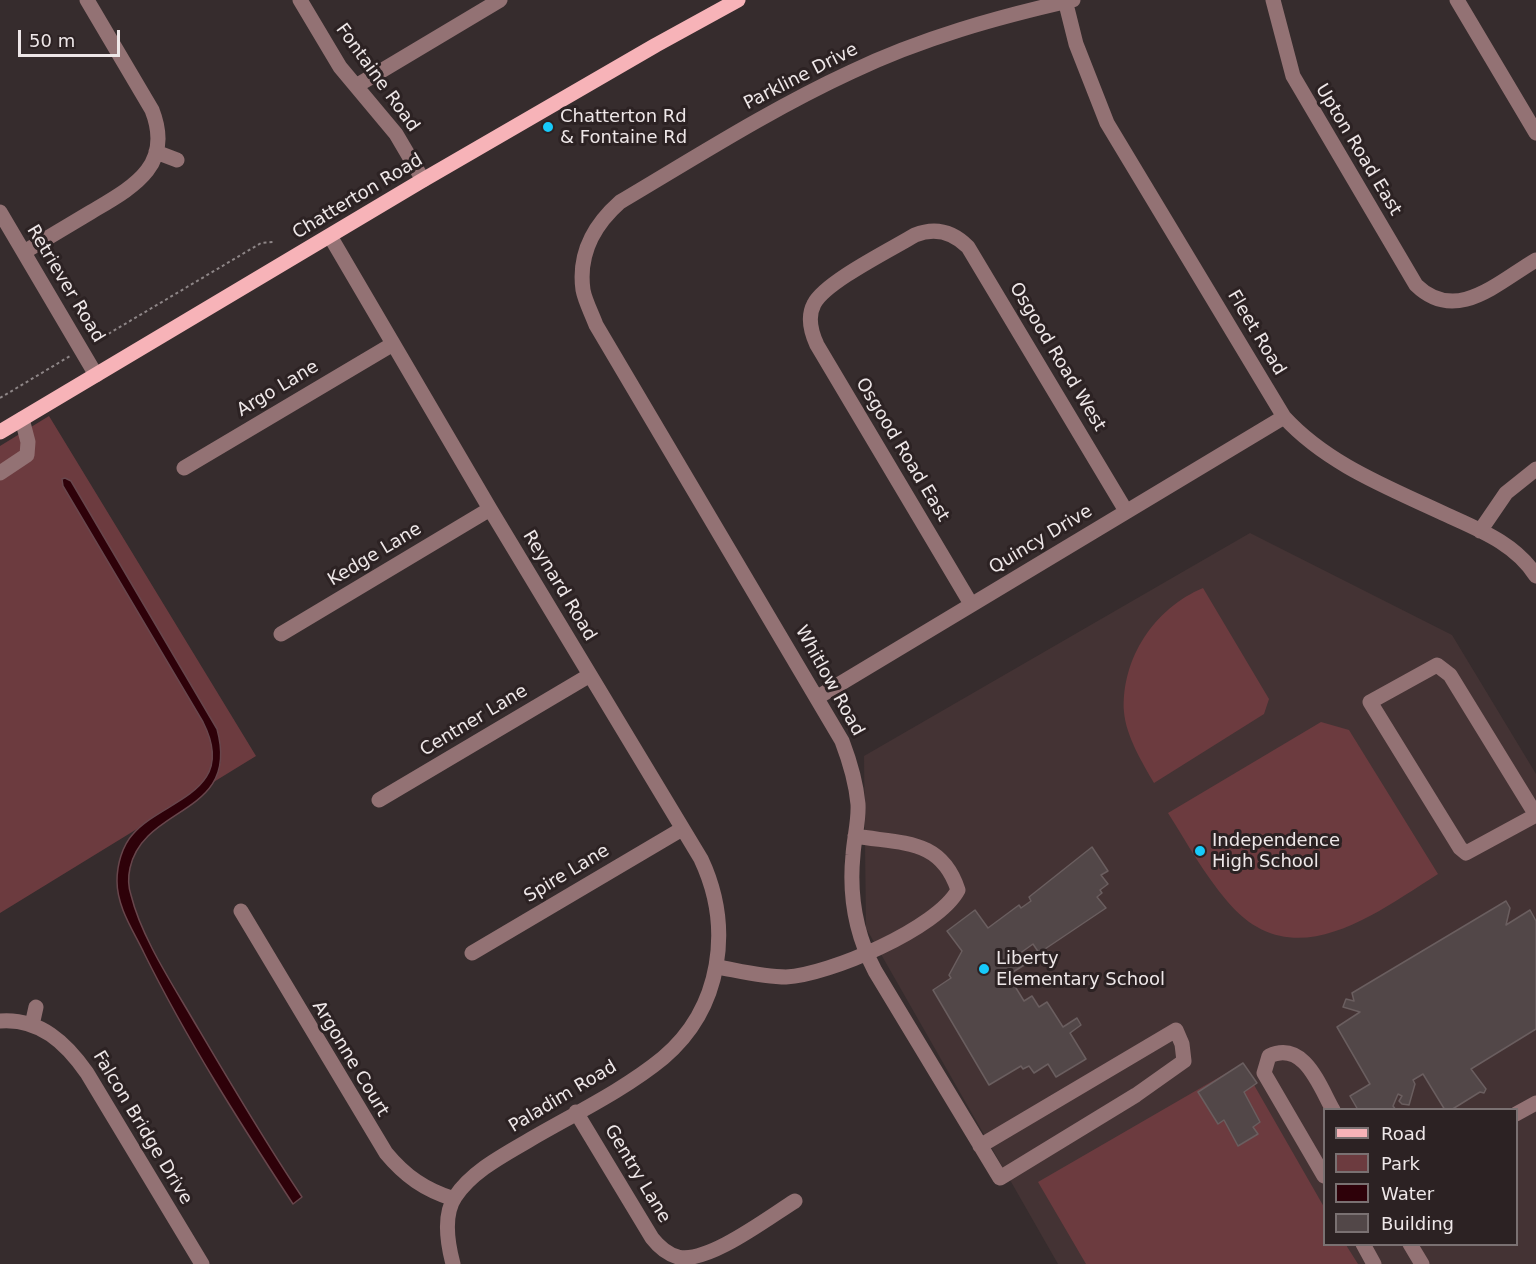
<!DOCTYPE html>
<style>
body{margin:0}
#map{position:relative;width:1536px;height:1264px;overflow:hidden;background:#362c2d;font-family:"DejaVu Sans",sans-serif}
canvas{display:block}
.legend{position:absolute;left:1323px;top:1108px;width:195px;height:138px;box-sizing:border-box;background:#2c2223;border:2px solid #7a7172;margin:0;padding:8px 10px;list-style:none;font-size:18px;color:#eee7e8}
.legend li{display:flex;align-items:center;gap:12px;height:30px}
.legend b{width:30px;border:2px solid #7a7172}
.scale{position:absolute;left:18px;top:30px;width:102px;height:27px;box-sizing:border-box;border:3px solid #eee7e8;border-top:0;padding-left:8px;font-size:18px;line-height:21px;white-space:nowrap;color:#eee7e8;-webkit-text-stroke:4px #2c2223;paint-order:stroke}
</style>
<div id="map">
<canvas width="1536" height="1264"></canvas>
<ul class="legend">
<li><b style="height:8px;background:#f7b3b8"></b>Road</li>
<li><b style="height:16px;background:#6c3b3f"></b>Park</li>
<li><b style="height:16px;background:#2e0109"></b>Water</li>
<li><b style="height:16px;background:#524748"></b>Building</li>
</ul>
<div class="scale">50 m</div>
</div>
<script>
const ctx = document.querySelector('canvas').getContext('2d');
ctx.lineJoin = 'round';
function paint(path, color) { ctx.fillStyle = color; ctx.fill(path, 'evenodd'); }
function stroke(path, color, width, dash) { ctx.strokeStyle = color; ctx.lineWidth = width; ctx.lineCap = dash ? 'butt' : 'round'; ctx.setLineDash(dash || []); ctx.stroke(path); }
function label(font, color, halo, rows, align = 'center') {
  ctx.font = font + ' "DejaVu Sans",sans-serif'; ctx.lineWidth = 6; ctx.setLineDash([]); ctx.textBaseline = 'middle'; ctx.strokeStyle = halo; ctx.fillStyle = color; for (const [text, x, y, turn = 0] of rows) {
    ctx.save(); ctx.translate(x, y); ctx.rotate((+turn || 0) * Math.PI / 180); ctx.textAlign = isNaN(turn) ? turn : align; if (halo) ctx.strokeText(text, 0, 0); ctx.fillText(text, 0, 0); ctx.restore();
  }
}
paint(new Path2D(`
 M1250,533L1452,635L1536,774V1264H1058L866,928L864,756ZM1324,1110H1516V1244H1324Z`), '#443334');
paint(new Path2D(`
 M49,416L256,756L0,913V446Z
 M1203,588L1269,699L1264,714L1154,783C1142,762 1126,736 1124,712C1121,658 1155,608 1203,588Z
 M1321,722L1349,730L1438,874C1373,915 1292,979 1227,901C1204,874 1187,843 1168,813Z
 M1242,1064L1324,1207V1244L1346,1245L1358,1264H1086L1038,1182Z`), '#6c3b3f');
const water = new Path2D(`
 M65,478L71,481L217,729C241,816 144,804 130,868C128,877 128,886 131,895C141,936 171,982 192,1018C228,1079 263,1139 302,1197L293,1204C240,1123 187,1040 144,953C133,930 117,907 117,881C117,865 122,846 133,834C163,799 239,793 203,722L63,486L62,479Z`);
paint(water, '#2e0109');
stroke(water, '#68464c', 1.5);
const building = new Path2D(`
 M1092,847L1108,871L1101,875L1108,884L1100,890L1102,893L1097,897L1106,908L1039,953L1033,944L1019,954L1026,964L1008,975L1024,1001L1032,996L1039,1007L1047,1002L1063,1027L1077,1018L1081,1025L1070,1033L1086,1059L1056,1077L1048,1064L1034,1073L1029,1066L1023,1069L1021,1066L989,1085L933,990L951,978L949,975L962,951L947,931L975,910L988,928L1019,905L1021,908L1031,901L1029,897Z
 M1506,901L1510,908L1506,925L1530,910L1536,921V1029L1471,1069L1486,1089L1484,1093L1480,1092L1451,1110H1445L1423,1074L1413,1080L1415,1084L1409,1105L1402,1104L1399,1101L1402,1096L1398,1094L1393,1106L1396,1110H1358L1350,1096L1370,1084L1337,1027L1360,1012L1343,1007L1346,999L1354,1001L1352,993Z
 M1243,1063L1257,1083L1244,1092L1260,1122L1253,1127L1258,1134L1238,1146L1224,1120L1218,1124L1198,1092Z`);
paint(building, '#524748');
stroke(building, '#6a5e5f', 1.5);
stroke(new Path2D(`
 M93,343L261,243L274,242
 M0,398L70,356`), '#8e8687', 2, [3, 3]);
stroke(new Path2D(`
 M300,0L340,67L396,134L423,180
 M1065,0L1076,44L1107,123L1284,417C1328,465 1390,488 1447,515C1480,530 1516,544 1536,576
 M1273,0L1293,76L1416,285C1456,324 1497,283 1536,260
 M1457,0L1536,133
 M356,86L500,0
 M156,152L177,160
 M0,212L96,375
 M330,236L490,509L701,859C733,927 722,1008 663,1058C624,1090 574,1114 531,1139C504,1155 472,1171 455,1197C443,1215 448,1245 453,1264
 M24,252C46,239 69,225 91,212C133,187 174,166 152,110L87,0
 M184,468L393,344
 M0,473L27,455L28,442L22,419
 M1480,531L1506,493L1536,469
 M971,604L817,345C811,332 807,317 814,304C825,282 892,249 915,235C935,227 953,232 968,247L1126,511
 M281,634L490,509
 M1437,665L1450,675L1536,815L1466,853L1460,848L1370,702Z
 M818,697L1284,417
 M379,800L590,675
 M241,911L386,1153C405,1176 425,1190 454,1199
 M472,953L682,829
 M718,967C740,971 764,977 786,977C829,975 938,928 958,890C941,838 902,844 855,836
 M0,1021C40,1018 66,1043 87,1073L202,1264
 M32,1025L36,1007
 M576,1112L652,1238C659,1247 667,1254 678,1257C708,1264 769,1217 795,1201
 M1516,1114L1536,1103
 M980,1146L1176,1030L1182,1044L1184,1061L1136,1095L1000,1178L875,971C856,935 849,895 853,855C854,838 859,821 858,804C856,782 850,762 842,741L596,325C592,314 585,301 583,290C578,254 594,225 620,202C696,157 771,109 851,72C922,38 998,17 1073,0
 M1324,1176L1264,1073L1269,1056C1304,1040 1319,1085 1333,1110
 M1363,1244L1374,1264
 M1410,1244L1422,1264`), '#937274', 15);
stroke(new Path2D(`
 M0,432L423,180L656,45L738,0`), '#f7b3b8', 15);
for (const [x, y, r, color] of [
 [548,127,6,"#17cafb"],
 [1200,851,6,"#17cafb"],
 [984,969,6,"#17cafb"]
]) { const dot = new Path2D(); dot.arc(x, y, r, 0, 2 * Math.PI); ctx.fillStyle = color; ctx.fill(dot); stroke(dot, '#2c2223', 2); }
label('18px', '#eee7e8', '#2c2223', [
 ["Parkline Drive",801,77,-27],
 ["Fontaine Road",377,78,54],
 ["Upton Road East",1358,150,59],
 ["Chatterton Road",358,197,-31],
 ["Retriever Road",65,284,59],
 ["Fleet Road",1256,333,59],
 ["Osgood Road West",1057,357,59],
 ["Argo Lane",278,389,-31],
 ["Osgood Road East",902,450,59],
 ["Quincy Drive",1041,540,-31],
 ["Kedge Lane",375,555,-31],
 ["Reynard Road",559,586,59],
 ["Whitlow Road",829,681,61],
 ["Centner Lane",474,721,-31],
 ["Spire Lane",567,874,-31],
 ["Argonne Court",350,1059,59],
 ["Paladim Road",563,1097,-31],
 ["Falcon Bridge Drive",142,1128,59],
 ["Gentry Lane",637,1174,59]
]);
label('18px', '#eee7e8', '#2c2223', [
 ["Chatterton Rd",560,117],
 ["& Fontaine Rd",560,138],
 ["Independence",1212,841],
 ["High School",1212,862],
 ["Liberty",996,959],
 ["Elementary School",996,980]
], 'left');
</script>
